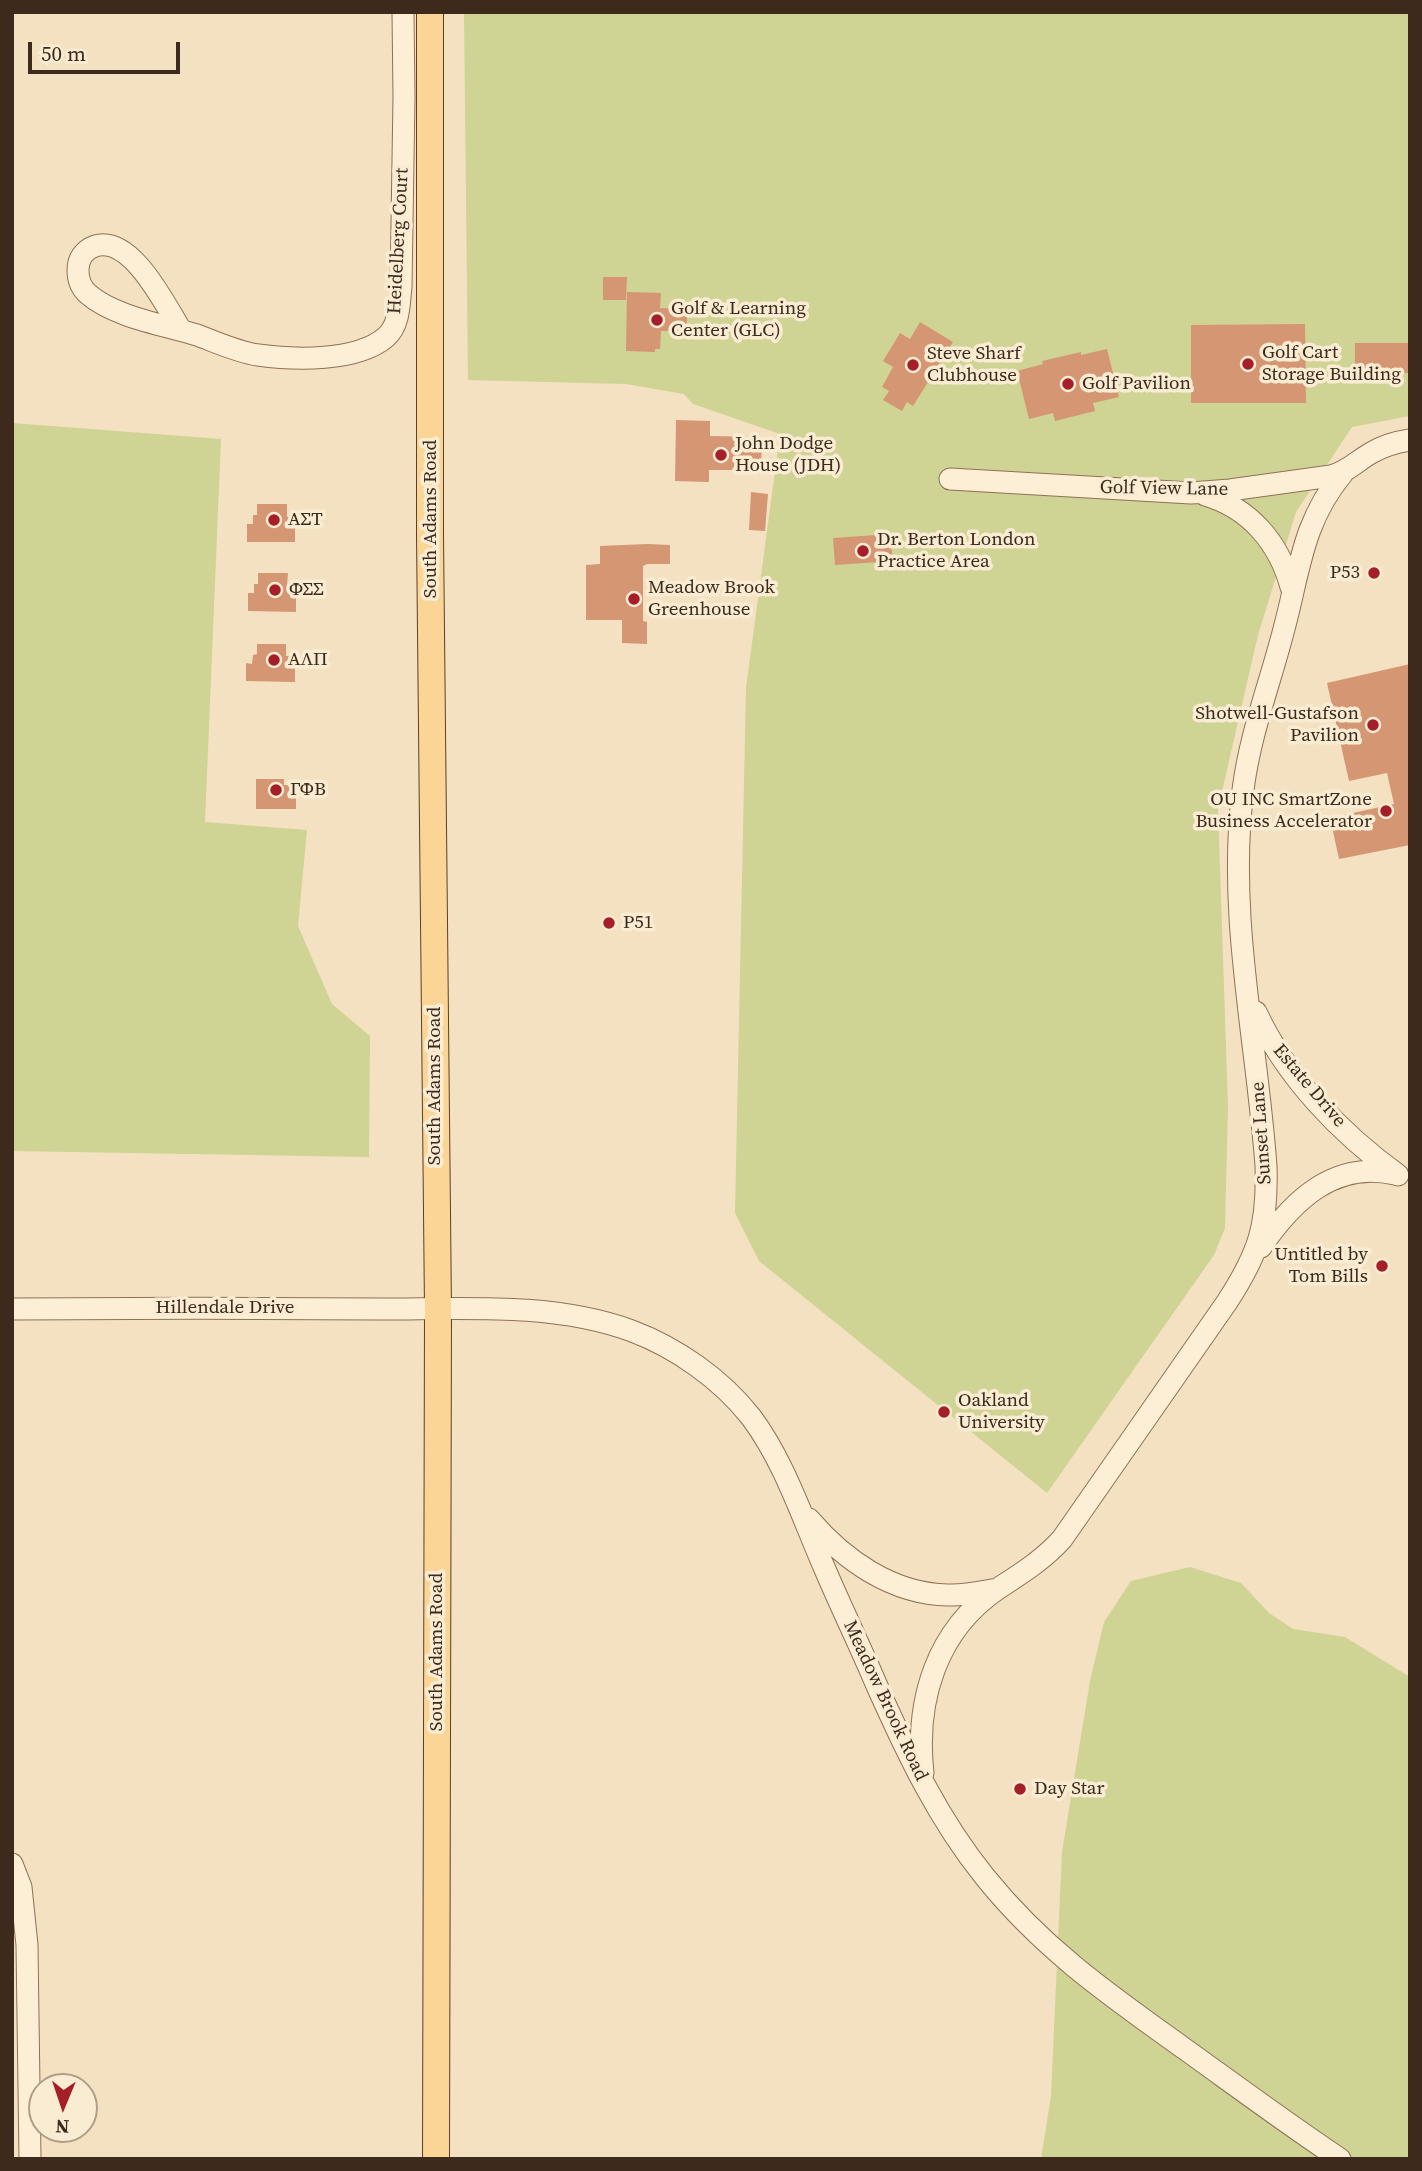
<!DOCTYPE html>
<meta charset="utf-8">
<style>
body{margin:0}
#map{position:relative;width:1422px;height:2171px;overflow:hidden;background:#f3e1c1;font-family:"Source Serif 4",serif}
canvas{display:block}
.frame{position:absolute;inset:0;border:14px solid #3d2a1c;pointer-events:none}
.north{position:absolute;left:28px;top:2073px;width:70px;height:70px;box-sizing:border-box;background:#f9ecd2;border:2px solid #ae9e89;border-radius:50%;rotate:182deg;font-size:19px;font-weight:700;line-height:28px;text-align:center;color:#3d2a1c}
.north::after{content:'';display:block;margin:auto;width:24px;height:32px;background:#a51f28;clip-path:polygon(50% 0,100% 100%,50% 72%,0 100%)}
.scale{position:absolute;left:28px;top:42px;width:152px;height:32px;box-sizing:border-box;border:4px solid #3d2a1c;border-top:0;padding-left:9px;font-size:21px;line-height:24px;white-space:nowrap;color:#3d2a1c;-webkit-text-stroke:5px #f9ecd2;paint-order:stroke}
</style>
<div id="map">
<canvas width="1422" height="2171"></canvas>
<div class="frame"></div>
<div class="north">N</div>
<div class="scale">50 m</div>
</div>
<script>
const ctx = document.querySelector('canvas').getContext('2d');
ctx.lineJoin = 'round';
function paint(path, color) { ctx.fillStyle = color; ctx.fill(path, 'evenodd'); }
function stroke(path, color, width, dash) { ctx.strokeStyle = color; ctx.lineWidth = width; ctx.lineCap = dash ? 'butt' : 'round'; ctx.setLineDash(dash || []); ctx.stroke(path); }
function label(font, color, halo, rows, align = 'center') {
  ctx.font = font + ' "Source Serif 4",serif'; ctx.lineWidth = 7; ctx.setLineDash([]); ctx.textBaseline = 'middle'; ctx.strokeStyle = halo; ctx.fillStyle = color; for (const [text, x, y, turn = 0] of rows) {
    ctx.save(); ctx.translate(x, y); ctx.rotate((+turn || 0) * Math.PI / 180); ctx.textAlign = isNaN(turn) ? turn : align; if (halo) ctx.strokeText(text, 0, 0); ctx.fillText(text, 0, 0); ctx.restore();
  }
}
paint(new Path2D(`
 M464,12H1410V416L1352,427L1296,512L1258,635L1218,809L1228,1106L1225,1228L1214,1255L1047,1493L759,1261L735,1213L746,688L780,434L693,404L684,394L626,384L468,380Z
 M12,423L221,439L205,822L307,830L298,926L332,1004L370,1036L369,1157L12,1151Z
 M1190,1567L1241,1583L1269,1613L1293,1629L1345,1637L1410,1677V2159H1041L1051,2096L1062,1852L1090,1681L1104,1622L1131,1581Z`), '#cfd394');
paint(new Path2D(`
 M603,277H627L626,300H603Z
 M627,292L661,293L660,308L687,309V331H661L660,349H655V352L626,351Z
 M920,322L953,342L913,406L907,402L902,411L883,400L889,391L882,387L893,367L883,361L900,333L910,339Z
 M1305,324L1306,403H1191V325Z
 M1355,343H1410V373L1355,374Z
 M1107,349L1119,397L1093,403L1095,411L1055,421L1053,413L1029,419L1017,371L1043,364L1042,361L1081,352V355Z
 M676,420L710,421V436L762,437L761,470H709V482L675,481Z
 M751,492L768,494L765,531L749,530Z
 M257,504H287V517L295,516V542H247V524H253V515H257Z
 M890,534L893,561L835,565L833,538Z
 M647,544L670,545V564H647L643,566V621L647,622V644L622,643V620H586V565L600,564V546Z
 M258,573H288L287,586H296V612L248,611V593H254V584H258Z
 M257,644H286V656H295V682L246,681V663L252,664L253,655L257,654Z
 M1410,664V845L1339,859L1330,818L1394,804L1387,773L1349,781L1327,683Z
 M256,779H284V785H296V809H256Z`), '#d59673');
const minor = new Path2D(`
 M181,330C165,305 132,235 95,246C84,250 78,259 78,270C78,280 81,288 88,294C114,317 165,325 197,335C216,342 237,352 258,355C294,360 357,362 386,337C400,325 399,303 401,287L404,97L403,12
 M950,479L1191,493L1230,490L1331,476C1347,472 1357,461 1371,453C1383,446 1396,442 1410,440
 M1205,495C1250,508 1279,543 1291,587
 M1256,1012C1286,1077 1340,1133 1398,1175
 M1261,1247C1293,1200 1335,1160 1395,1174
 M12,1309C135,1308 257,1308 380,1309C462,1309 553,1302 632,1331C677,1348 721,1379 751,1417C784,1461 802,1517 824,1567C841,1607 860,1646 877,1686C907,1753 938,1819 985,1877C1043,1949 1108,1994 1182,2047C1235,2085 1286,2123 1340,2159
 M809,1519C844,1560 892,1594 948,1595C964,1596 980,1592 997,1589
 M923,1773C915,1701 936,1630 999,1588C1022,1573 1043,1560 1062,1539L1227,1302C1259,1253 1268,1225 1266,1166C1257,1041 1227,915 1243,790C1250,733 1271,681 1285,625C1300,568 1303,521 1343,473
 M12,1864L21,1887L27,1945L30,2159`);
const major = new Path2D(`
 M430,12V535L438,1309L436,2159`);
stroke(minor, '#8f7156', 23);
stroke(major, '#5c3f2b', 28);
stroke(minor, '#fcefd6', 21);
stroke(major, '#fad595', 26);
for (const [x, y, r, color] of [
 [657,320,7,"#a51f28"],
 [1248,364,7,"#a51f28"],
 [913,365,7,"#a51f28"],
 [1068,384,7,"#a51f28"],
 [721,455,7,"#a51f28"],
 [274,520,7,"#a51f28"],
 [863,551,7,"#a51f28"],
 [1374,573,7,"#a51f28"],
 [275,590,7,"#a51f28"],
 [634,599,7,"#a51f28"],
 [274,660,7,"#a51f28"],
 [1373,725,7,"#a51f28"],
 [276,790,7,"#a51f28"],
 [1386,811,7,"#a51f28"],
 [609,923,7,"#a51f28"],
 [1382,1266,7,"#a51f28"],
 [944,1412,7,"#a51f28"],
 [1020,1789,7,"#a51f28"]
]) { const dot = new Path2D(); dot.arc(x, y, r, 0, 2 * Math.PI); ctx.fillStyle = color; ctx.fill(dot); stroke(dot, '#f9ecd2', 2.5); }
label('19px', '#3d2a1c', '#f9ecd2', [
 ["Heidelberg Court",399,241,-87],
 ["Golf View Lane",1164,489,1],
 ["South Adams Road",431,519,-90],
 ["South Adams Road",435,1086,-90],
 ["Estate Drive",1309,1086,50],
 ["Sunset Lane",1262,1133,-94],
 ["Hillendale Drive",225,1308],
 ["South Adams Road",437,1652,-90],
 ["Meadow Brook Road",885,1701,65]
]);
label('19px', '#3d2a1c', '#f9ecd2', [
 ["Golf & Learning",671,309],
 ["Center (GLC)",671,331],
 ["Golf Cart",1262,353],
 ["Storage Building",1262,375],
 ["Steve Sharf",927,354],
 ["Clubhouse",927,376],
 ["Golf Pavilion",1082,384],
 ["John Dodge",735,444],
 ["House (JDH)",735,466],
 ["AΣΤ",288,520],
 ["Dr. Berton London",877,540],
 ["Practice Area",877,562],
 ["P53",1360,573,"right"],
 ["Meadow Brook",648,588],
 ["Greenhouse",648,610],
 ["ΦΣΣ",289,590],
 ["AΛΠ",288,660],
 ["Shotwell-Gustafson",1359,714,"right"],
 ["Pavilion",1359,736,"right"],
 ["ΓΦB",290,790],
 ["OU INC SmartZone",1372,800,"right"],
 ["Business Accelerator",1372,822,"right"],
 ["P51",623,923],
 ["Untitled by",1368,1255,"right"],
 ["Tom Bills",1368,1277,"right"],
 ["Oakland",958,1401],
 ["University",958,1423],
 ["Day Star",1034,1789]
], 'left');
</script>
